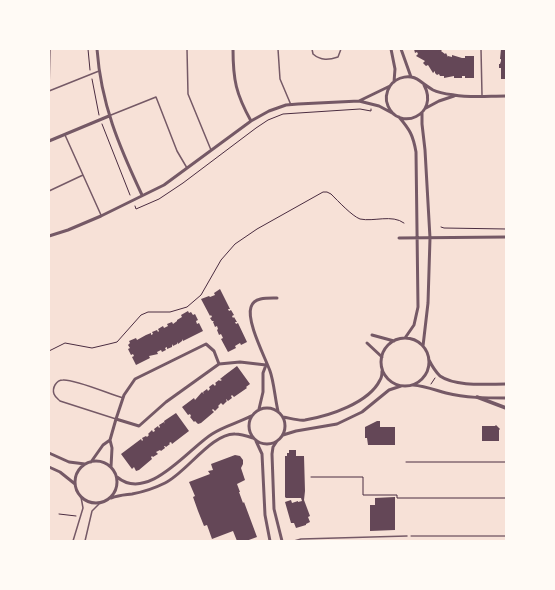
<!DOCTYPE html>
<style>
body{margin:0}
#map{position:relative;width:555px;height:590px;overflow:hidden;background:#f7e1d7;font-family:"Exo 2",sans-serif}
canvas{display:block}
.frame{position:absolute;inset:0;border:50px solid #fffaf5;pointer-events:none}
</style>
<div id="map">
<canvas width="555" height="590"></canvas>
<div class="frame"></div>
</div>
<script>
const ctx = document.querySelector('canvas').getContext('2d');
ctx.lineJoin = 'round';
function paint(path, color) { ctx.fillStyle = color; ctx.fill(path, 'evenodd'); }
function stroke(path, color, width, dash) { ctx.strokeStyle = color; ctx.lineWidth = width; ctx.lineCap = dash ? 'butt' : 'round'; ctx.setLineDash(dash || []); ctx.stroke(path); }
paint(new Path2D(`
 M414,49H443L441,51L445,54L446,53L448,57V56L452,57V55L462,58H465V56H474V78H465V76H462V78H454V76L444,78V76H440L439,74L437,75L435,73V71L433,73L428,65L426,66L423,63L425,61L416,56L418,54L417,52L415,53Z
 M501,49H506V79H501V68H499V64H500L501,61V59H500Z
 M220,289L230,309H228L229,311L231,310L234,315L232,316L233,318L234,317L237,322H235L236,324L238,323L247,342L241,345L240,343L235,346L236,348L228,352L221,339L223,338L221,334L219,335L217,330L218,329L217,326L215,327L213,322L214,321H212L210,318L212,317L211,315L210,316L201,299L209,296L210,297L215,295L214,293Z
 M188,311L189,313L191,312L193,315L195,314L198,320L196,321L197,324L199,323L203,331L183,341L182,339V341L178,344L177,342V344L173,346L172,344V347L167,349V347L165,348L166,350L162,352L161,350L157,352L158,354L149,356L150,358L136,365L132,357L134,356L133,354L131,355L128,349L130,348L128,345L130,343L129,341L136,338L137,340L146,335L147,337L146,335L151,333V335L153,334L152,332L157,330L158,332L159,331L158,329L163,326L164,328L168,326L167,324L172,322L173,324L177,321V320L182,317L181,315Z
 M237,366L250,384L246,387L247,388L234,397L232,395L231,396L232,398L228,401L226,399V400L227,401L223,405L221,403L218,406L219,407L215,411L213,409L212,410L214,412L201,423L198,424L195,421L194,422L190,417L191,416L190,414L188,415L182,407L194,398L195,400L202,392L204,394L203,392L207,389L208,391L210,389L209,387L213,384L215,386L216,384L215,383L219,380L220,381L222,380L220,379L225,375L227,376L225,375Z
 M176,413L189,431L172,444L171,442L169,443L170,444L166,447L165,446H164L165,448L161,451L160,450L156,452L158,454L153,457L152,456L151,457L152,459L139,470L136,471L134,467L132,469L121,454L141,439L142,441L143,440L142,438L146,436L147,437L149,435L148,434L152,430L153,432L155,431L154,429L158,426L159,428L160,427L159,425L164,422L165,424L164,421Z
 M377,421H380V427H395V445H368L367,438H365V427Z
 M496,425L500,429L499,430V441H482V426H495Z
 M289,450H296V456H304L305,491L304,500L310,516L308,517L310,522L306,524V525L296,528L294,523H291L285,502L291,500L292,503L298,501V502L302,501L301,498H286L285,497V456H287V453H289Z
 M235,455L240,456L243,460V464L241,468L245,480L237,484L240,492H239L243,503L244,502L257,537L246,541H237L233,531L212,539L207,525L204,526L198,511L193,497L195,496L189,482L210,474L208,471L213,470L211,464Z
 M395,497V530L370,531V505H375V498Z`), '#644757');
stroke(new Path2D(`
 M88,49L90,70
 M92,79L99,115
 M102,124L130,195
 M135,206L136,209L159,199L183,183L256,128L268,120L283,114L360,109L371,111V109
 M441,227L444,228L506,229
 M49,351L65,343L92,348L109,344L117,342L141,315L148,312H170L187,307L201,295L221,260L235,244L257,229L323,192H327L331,194C338,201 352,216 360,219C374,222 392,214 404,223
 M431,384L435,378
 M406,462H506
 M311,477H363V495H397V498H506
 M59,514L76,516
 M411,536H506`), '#4a2c40', 1);
stroke(new Path2D(`
 M187,49L188,94L211,150
 M278,49L280,79L291,105
 M312,49L313,54C321,61 329,60 338,57L341,49
 M481,49L482,95
 M49,91L99,71
 M49,91L50,49
 M111,115L156,97L177,151L187,168
 M65,135L101,215
 M49,191L83,175
 M116,419L60,401C58,399 55,397 54,394C52,388 56,380 63,380C75,379 109,394 123,398
 M73,541L83,508L81,497
 M85,541L92,511L99,504
 M294,541L301,539L407,536`), '#755966', 1.5);
stroke(new Path2D(`
 M97,49C101,104 119,146 142,195
 M233,49C233,80 236,94 251,121
 M391,49L395,69L394,82
 M401,49L411,77
 M424,85C440,115 399,132 388,106C385,100 386,92 390,86C397,76 411,74 420,81C424,84 428,87 433,90C439,93 447,94 454,95C470,98 489,96 506,96
 M359,101L390,86
 M426,108L439,101L454,96
 M422,113V124L425,150L430,238L428,303L423,346
 M399,117C410,130 413,135 416,152L418,307L414,325L405,338
 M49,141L109,116
 M49,236L68,230L101,216L164,185L251,121L269,111L286,105L298,104L359,101L379,106L394,114
 M399,238L506,237
 M277,298C268,298 254,297 251,307C246,321 265,357 270,371C274,382 275,399 278,411
 M372,335L394,341
 M381 362a24 24 0 1 1 48 0a24 24 0 1 1-48 0Z
 M367,343L382,357
 M429,360C432,366 435,371 440,376C456,387 487,384 506,384
 M219,364L240,362L266,365
 M413,385C425,386 435,390 446,393C466,398 486,398 506,398
 M249 426a18 18 0 1 1 36 0a18 18 0 1 1-36 0Z
 M259,409L263,392V373L266,365
 M283,417C290,418 298,421 305,420C329,416 369,403 380,380C382,377 382,374 382,371
 M283,435L296,431L337,424L362,412L389,390L401,386
 M256,441L262,454L265,515L270,541
 M277,441L273,447L272,454L274,509L282,541
 M49,453L69,462L85,464
 M75 482a21 21 0 1 1 42 0a21 21 0 1 1-42 0Z
 M91,462L103,445L110,440
 M49,467L60,472L75,484
 M111,467L112,448L110,440L116,419L124,395L135,379L206,344L214,351L219,364L166,402L139,426L116,419
 M117,477C148,503 188,449 212,434C224,426 238,423 251,416
 M111,498C119,495 124,495 132,494C143,492 155,488 165,483C186,473 212,433 235,434C241,434 247,436 253,438`), '#755966', 3);
stroke(new Path2D(`
 M477,397L506,408`), '#755966', 3.5);
</script>
